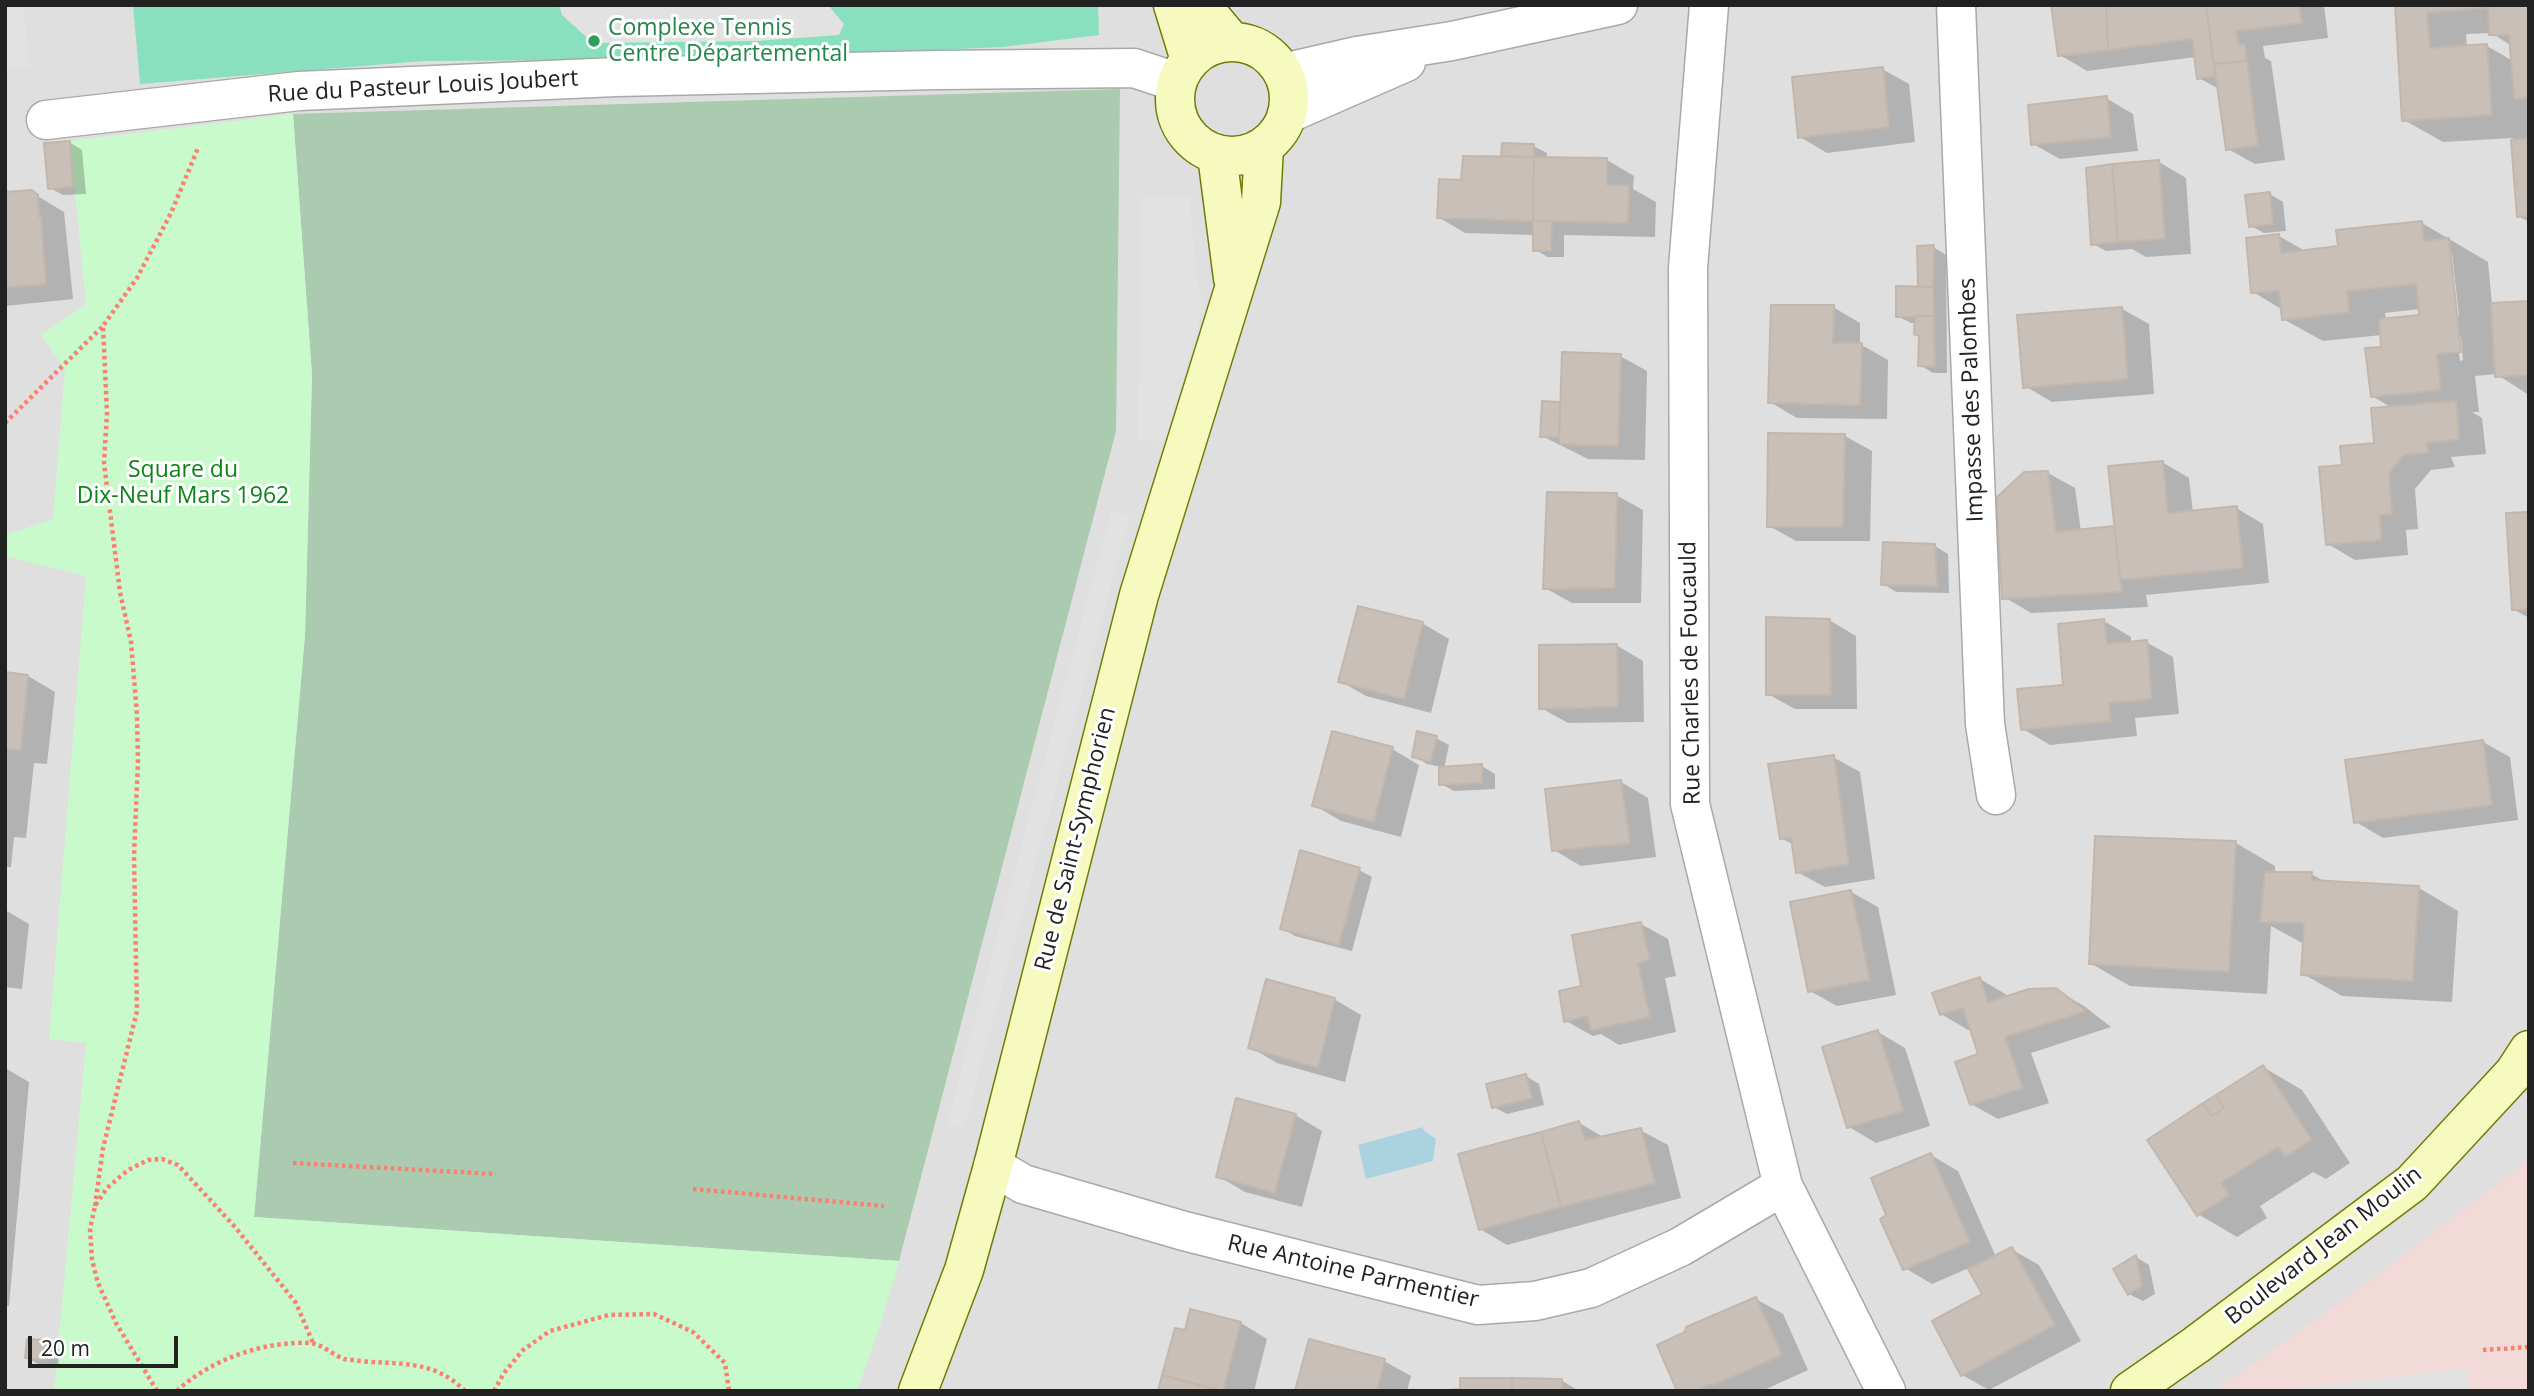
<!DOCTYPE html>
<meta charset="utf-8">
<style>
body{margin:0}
#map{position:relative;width:2534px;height:1396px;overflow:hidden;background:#f2efe9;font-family:"Open Sans",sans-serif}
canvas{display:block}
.frame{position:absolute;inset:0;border:7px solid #222;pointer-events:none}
.scale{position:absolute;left:28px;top:1336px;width:150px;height:32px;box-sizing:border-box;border:4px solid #222;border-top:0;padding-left:9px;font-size:21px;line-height:24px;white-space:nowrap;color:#222;-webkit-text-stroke:5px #fff;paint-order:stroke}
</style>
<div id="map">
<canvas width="2534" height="1396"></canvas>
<div class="frame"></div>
<div class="scale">20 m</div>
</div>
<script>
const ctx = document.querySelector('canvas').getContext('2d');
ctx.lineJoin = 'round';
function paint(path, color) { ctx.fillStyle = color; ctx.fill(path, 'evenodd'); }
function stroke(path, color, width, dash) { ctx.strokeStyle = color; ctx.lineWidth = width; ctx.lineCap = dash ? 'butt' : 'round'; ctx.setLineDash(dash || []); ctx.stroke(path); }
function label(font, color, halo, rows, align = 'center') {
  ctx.font = font + ' "Open Sans",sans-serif'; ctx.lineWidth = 6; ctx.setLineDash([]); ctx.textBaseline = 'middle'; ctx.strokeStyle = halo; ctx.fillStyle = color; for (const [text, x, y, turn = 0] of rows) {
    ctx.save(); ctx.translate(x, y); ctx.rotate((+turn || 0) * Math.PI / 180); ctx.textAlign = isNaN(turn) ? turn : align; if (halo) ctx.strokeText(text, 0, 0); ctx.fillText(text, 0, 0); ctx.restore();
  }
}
paint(new Path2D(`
 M5,5H2529V1391H5Z`), '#e0dfdf');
paint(new Path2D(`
 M2529,1160V1391H2214L2363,1286Z`), '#f2dad9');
paint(new Path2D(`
 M1120,89L1116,431L899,1261L254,1217L305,635L312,375L293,114Z`), '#aacbaf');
paint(new Path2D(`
 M293,114L312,375L305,635L254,1217L899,1261L879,1329L857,1391H54L86,1043L49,1039L86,576L5,556V535L53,519L65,369L41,335L86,304L70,141Z`), '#c8facc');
paint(new Path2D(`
 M133,5H1098L1099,35L1003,47L738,59L424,61L140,84Z`), '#88e0be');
paint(new Path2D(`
 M559,5H828L844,24L839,35L757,41L593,43L562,15Z
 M23,6L30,67L5,70V8Z
 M1189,196L1197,282L1203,306L1166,441L1138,440L1141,198Z
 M1111,511L1130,516L964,1128L947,1124Z
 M2467,1368L2470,1391H2299L2300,1388Z`), '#e2e2e2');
paint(new Path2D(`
 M1423,1127V1130L1436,1139L1433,1161L1366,1179L1358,1145Z`), '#aad3df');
paint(new Path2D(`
 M2053,5H2324L2328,38L2263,46L2265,58L2271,61L2285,160L2255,164L2228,149L2219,89L2199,78L2196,57L2087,71L2060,55Z
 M2397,5H2529V222L2518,216L2513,138L2443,142L2404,120ZM2491,33L2512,46L2513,61L2487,46L2467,47L2466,34Z
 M1882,69L1909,84L1915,142L1827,153L1800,137Z
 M2106,98L2133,114L2138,151L2060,159L2033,144Z
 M69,142L82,150L86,194L63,195L50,188Z
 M1533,146L1547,153V159L1607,160L1634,176L1633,189L1656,202L1655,237L1564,235V257H1548L1535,250V235L1465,233L1438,217L1463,182L1509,158L1503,155Z
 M2159,162L2186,178L2191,254L2146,257L2132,249L2106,251L2093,244Z
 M31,192L64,212L73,299L5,306V194Z
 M2270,194L2283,202L2286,231L2264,233L2251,226Z
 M2422,223L2488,262L2492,305L2529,303V395L2496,374L2475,376L2479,412H2472L2482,418L2486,454L2451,457L2455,467L2431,470L2415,489L2418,529L2406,530L2408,555L2355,560L2328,544L2344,466L2376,444L2392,408L2372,396L2383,349L2382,335L2323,341L2283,319V310L2253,292L2279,236L2305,251L2340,247ZM2449,254H2452L2459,316H2455ZM2420,309L2421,316L2386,320L2385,313ZM2457,337H2461L2463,360L2460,361Z
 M1933,247L1946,255L1947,373H1933L1920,365L1921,336L1916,323H1911L1897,316L1920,289Z
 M1833,307L1860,323V344L1888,360L1887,419L1797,418L1770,402Z
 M2122,309L2149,324L2154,394L2052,402L2025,386Z
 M1620,356L1647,371L1645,460L1588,459L1542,436L1560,403L1562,405Z
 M1845,436L1872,451L1870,541H1796L1769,526Z
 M2162,462L2189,478L2193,513L2236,508L2263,524L2269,583L2146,595L2148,607L2031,613L2004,597L2048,473L2075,488L2081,532L2116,528Z
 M1616,495L1643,510L1641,603H1572L1545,588Z
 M2529,513V618L2513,609Z
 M1935,546L1948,554L1949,593L1896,592L1883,584Z
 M1829,620L1856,636L1857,709H1795L1768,694Z
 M2104,621L2131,637V643L2146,642L2173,657L2179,714L2135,718L2137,736L2050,745L2023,729L2065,686Z
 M1422,623L1449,639L1431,713L1366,696L1340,681Z
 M1616,645L1643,661L1644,722L1568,723L1541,708Z
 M5,674L28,676L55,692L47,764L34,763L26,838L14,837L11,867H5Z
 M1436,738L1449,745L1444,769L1482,766L1495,774V789L1454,791L1441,784V767L1427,764L1414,756Z
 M2483,742L2510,757L2518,820L2383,838L2356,822Z
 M1392,749L1419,765L1401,837L1341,821L1314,805Z
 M1833,757L1860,772L1875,879L1825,887L1797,872L1794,845L1781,838Z
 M1621,782L1648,798L1656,857L1581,866L1554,850Z
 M2236,843L2275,866V874H2311L2326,882L2419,888L2458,911L2452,1002L2342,996L2303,974L2304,944L2271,926L2267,994L2130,986L2090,963Z
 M1359,870L1372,877L1352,951L1295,936L1282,928Z
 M1851,892L1878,907L1896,995L1837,1006L1810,991Z
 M5,910L29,924L22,989L5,987Z
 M1641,924L1668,939L1676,976L1665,978L1676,1032L1619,1045L1601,1034L1593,1036L1566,1021L1583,988Z
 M1980,979L2007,995L2008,998L2056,990L2084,1006L2111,1027L2031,1053L2049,1103L1998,1119L1971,1104L1980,1055L1972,1029L1968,1030L1941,1014Z
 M1334,999L1361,1015L1345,1082L1277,1063L1250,1047Z
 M1878,1032L1905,1048L1930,1126L1876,1143L1849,1127Z
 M2263,1067L2302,1090L2350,1163L2326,1179L2313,1172L2260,1206L2267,1218L2237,1237L2198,1214Z
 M5,1068L29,1082L9,1306L5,1305Z
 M1526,1076L1539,1084L1544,1105L1507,1114L1494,1107Z
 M1295,1115L1322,1131L1302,1207L1245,1192L1218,1176Z
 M1579,1123L1605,1138L1640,1130L1668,1145L1681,1198L1507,1245L1480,1229Z
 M1931,1155L1958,1171L1996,1257L2011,1249L2039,1265L2081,1341L1989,1390L1962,1375L1984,1294L1969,1268L1932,1284L1905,1268L1888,1216Z
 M2136,1257L2149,1265L2155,1294L2143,1301L2129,1294Z
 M1756,1299L1783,1314L1808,1370L1762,1391H1679Z
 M1241,1323L1267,1339L1254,1391H1159L1176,1330L1186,1332Z
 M29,1341H47L60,1349L58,1367L40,1365L27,1358Z
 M1384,1361L1411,1376L1407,1391H1297Z
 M1561,1380L1579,1391H1462Z`), '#0003');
const building = new Path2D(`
 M2051,5H2106L2108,50L2058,56Z
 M2106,5H2206L2215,76L2197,79L2192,39L2108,50Z
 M2206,5H2299L2302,23L2236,31L2239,45L2245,44L2247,61L2214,64Z
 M2395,5H2485V8L2427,13L2430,48L2487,44L2492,115L2402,121Z
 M2488,5H2529V98L2514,99L2509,35H2489Z
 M2247,61L2258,145L2226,150L2214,64Z
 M1883,67L1889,127L1798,138L1792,77Z
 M2107,96L2111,137L2031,145L2028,105Z
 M2529,138V216L2517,217L2511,140Z
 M70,141L73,187L48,189L44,143Z
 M1502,143L1534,144V157L1501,156Z
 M1463,156L1534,157L1533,221L1437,218L1439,179L1461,180Z
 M1534,157L1607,158V185H1629L1628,223L1533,221Z
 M2159,160L2165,239L2118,242L2112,164Z
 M2112,164L2118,242L2091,245L2086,168Z
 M32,190L38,195L39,217L41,216L46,284L5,288V192Z
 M2270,192L2273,224L2249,227L2245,195Z
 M1533,221H1552L1551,251H1533Z
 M2422,221L2424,241L2449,238L2461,352L2437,354L2441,390L2371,397L2365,348L2381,347L2379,319L2419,315L2416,284L2347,291L2349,312L2282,320L2279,291L2251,293L2246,238L2279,234L2281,253L2338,246L2336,230Z
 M1934,245L1933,287H1918L1917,246Z
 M1896,286L1933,287L1934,316L1896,317Z
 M2529,301V375L2495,377L2491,303Z
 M1771,305H1834L1833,343H1862L1860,405L1768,403Z
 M2122,307L2128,379L2023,388L2017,315Z
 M1915,316H1934L1935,367L1918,366L1919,336L1914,334Z
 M1562,352L1621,354L1618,446L1559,444Z
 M1542,401L1560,402L1559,437H1540Z
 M2456,401L2459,439L2426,443L2429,452L2404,455L2389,473L2392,514L2380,515L2381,540L2326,545L2319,467L2342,465L2340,446L2374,443L2371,408Z
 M1768,433L1845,434L1843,527H1767Z
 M2163,461L2168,513L2237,506L2243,568L2120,580L2108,466Z
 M2048,471L2056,532L2114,526L2122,592L2002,599L1996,498L2024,472Z
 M1547,492L1617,493L1615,588L1543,589Z
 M2529,512V610H2512L2506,513Z
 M1883,542L1935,544L1937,586L1881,585Z
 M1358,606L1423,622L1404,699L1338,682Z
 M1766,617L1830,619L1831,695H1766Z
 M2104,619L2107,644L2147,640L2152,699L2109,703L2111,721L2021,730L2017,689L2063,685L2058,624Z
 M1617,644L1618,707L1539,709V645Z
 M5,672L28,675L21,750L5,748Z
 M1332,731L1393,747L1374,822L1312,806Z
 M1417,731L1437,736L1431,762L1412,757Z
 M2483,740L2492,805L2354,823L2345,760Z
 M1834,755L1849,864L1796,873L1791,838L1780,839L1768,764Z
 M1482,764V783L1439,785V767Z
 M1621,780L1630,843L1552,851L1545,789Z
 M2095,836L2236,841L2229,972L2089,964Z
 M1300,850L1360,868L1339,945L1280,929Z
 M2265,872H2312L2311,880L2419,886L2413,981L2301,975L2304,923L2260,922Z
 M1851,890L1870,980L1808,992L1790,902Z
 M1641,922L1650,960L1638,963L1650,1017L1591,1030L1587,1016L1564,1022L1559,991L1581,986L1572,935Z
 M1980,977L1988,1002L2029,989L2056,988L2086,1011L2005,1037L2023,1088L1970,1105L1955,1062L1978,1054L1963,1008L1940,1015L1932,993Z
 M1266,979L1335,998L1318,1068L1248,1048Z
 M1878,1030L1904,1111L1847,1128L1822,1047Z
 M2263,1065L2312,1140L2285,1157L2278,1147L2221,1183L2229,1195L2197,1216L2147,1140L2203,1103L2212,1116L2224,1108L2216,1095Z
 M1526,1074L1532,1098L1492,1108L1486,1084Z
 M2216,1095L2224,1108L2212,1116L2203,1103Z
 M1236,1098L1296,1114L1275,1193L1216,1177Z
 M1579,1121L1585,1140L1641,1128L1655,1183L1561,1207L1541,1132Z
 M1541,1132L1561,1207L1479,1230L1458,1154Z
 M1931,1153L1970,1242L1903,1270L1880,1219L1886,1215L1871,1178Z
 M2012,1247L2055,1325L1961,1376L1932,1321L1982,1294L1968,1269Z
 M2136,1255L2142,1286L2128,1295L2113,1269Z
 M1756,1297L1782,1355L1714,1385L1711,1384L1697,1391H1677L1657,1345L1685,1332L1686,1327Z
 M1190,1309L1241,1322L1223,1391L1162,1375L1175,1328L1185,1330Z
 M27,1339L47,1340L45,1360L25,1358Z
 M1309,1339L1385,1359L1377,1391H1295Z
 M1162,1375L1221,1391H1158Z
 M1460,1378H1512V1391H1438L1460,1389Z
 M1512,1378L1562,1379V1389L1586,1391H1512Z`);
paint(building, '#c7bfb8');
stroke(building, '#c4b6ab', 2);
const street = new Path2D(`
 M1709,5L1688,268L1690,804L1783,1186L1886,1391
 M1956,5L1985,724L1996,795
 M1283,73L1357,56L1452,41L1618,5
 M1287,114L1406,62
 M46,120L299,91L616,77L938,70L1134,68L1176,82
 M993,1166L1023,1184L1184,1231L1478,1305L1535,1301L1591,1288L1680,1247L1783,1186`);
const secondary = new Path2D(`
 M1173,5L1190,60
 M1201,5L1232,42
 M1175 99a57 57 0 1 1 114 0a57 57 0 1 1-114 0Z
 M1217,155L1233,278
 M918,1391L964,1270L993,1166L1139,595L1261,202L1264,147
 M2130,1391L2196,1345L2412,1183L2514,1073L2529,1050`);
stroke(street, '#a9a9a9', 41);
stroke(secondary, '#707d05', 41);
stroke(new Path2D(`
 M5,423L103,326
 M293,1163L496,1174
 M693,1189L884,1206
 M95,1206L103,1148L137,1011L134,856L138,761L137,715L131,642L120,592L104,463L107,413L103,326L137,278L171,213L198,148
 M2483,1350L2529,1347
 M157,1391L116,1323L98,1283L92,1260L90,1229L95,1206L107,1188L128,1170L148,1160L162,1159L178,1165L235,1227L296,1303L313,1343
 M177,1391C211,1359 264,1341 310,1343C322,1344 333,1355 344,1359C349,1360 355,1360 360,1361C400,1365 433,1359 465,1391
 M494,1391L504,1373L523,1350L550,1331L609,1315L654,1314L693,1332L725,1363L729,1391`), '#fa8072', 4.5, [3.5, 3.5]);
stroke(street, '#fff', 38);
stroke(secondary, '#f7fabf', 38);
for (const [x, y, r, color] of [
 [594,41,7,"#2e9e5b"]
]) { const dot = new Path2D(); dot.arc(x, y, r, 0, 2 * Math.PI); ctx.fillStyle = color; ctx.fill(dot); stroke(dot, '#fff', 2.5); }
label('23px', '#27864d', '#fff', [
 ["Complexe Tennis",608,28],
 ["Centre Départemental",608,54]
], 'left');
label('23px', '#222', '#fff', [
 ["Rue du Pasteur Louis Joubert",423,87,-3],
 ["Impasse des Palombes",1972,400,-92],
 ["Rue Charles de Foucauld",1691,673,-91],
 ["Rue de Saint-Symphorien",1076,839,-76],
 ["Boulevard Jean Moulin",2324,1246,-38],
 ["Rue Antoine Parmentier",1353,1272,13]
]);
label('23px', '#0c8416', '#fff', [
 ["Square du",183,470],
 ["Dix-Neuf Mars 1962",183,496]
]);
</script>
